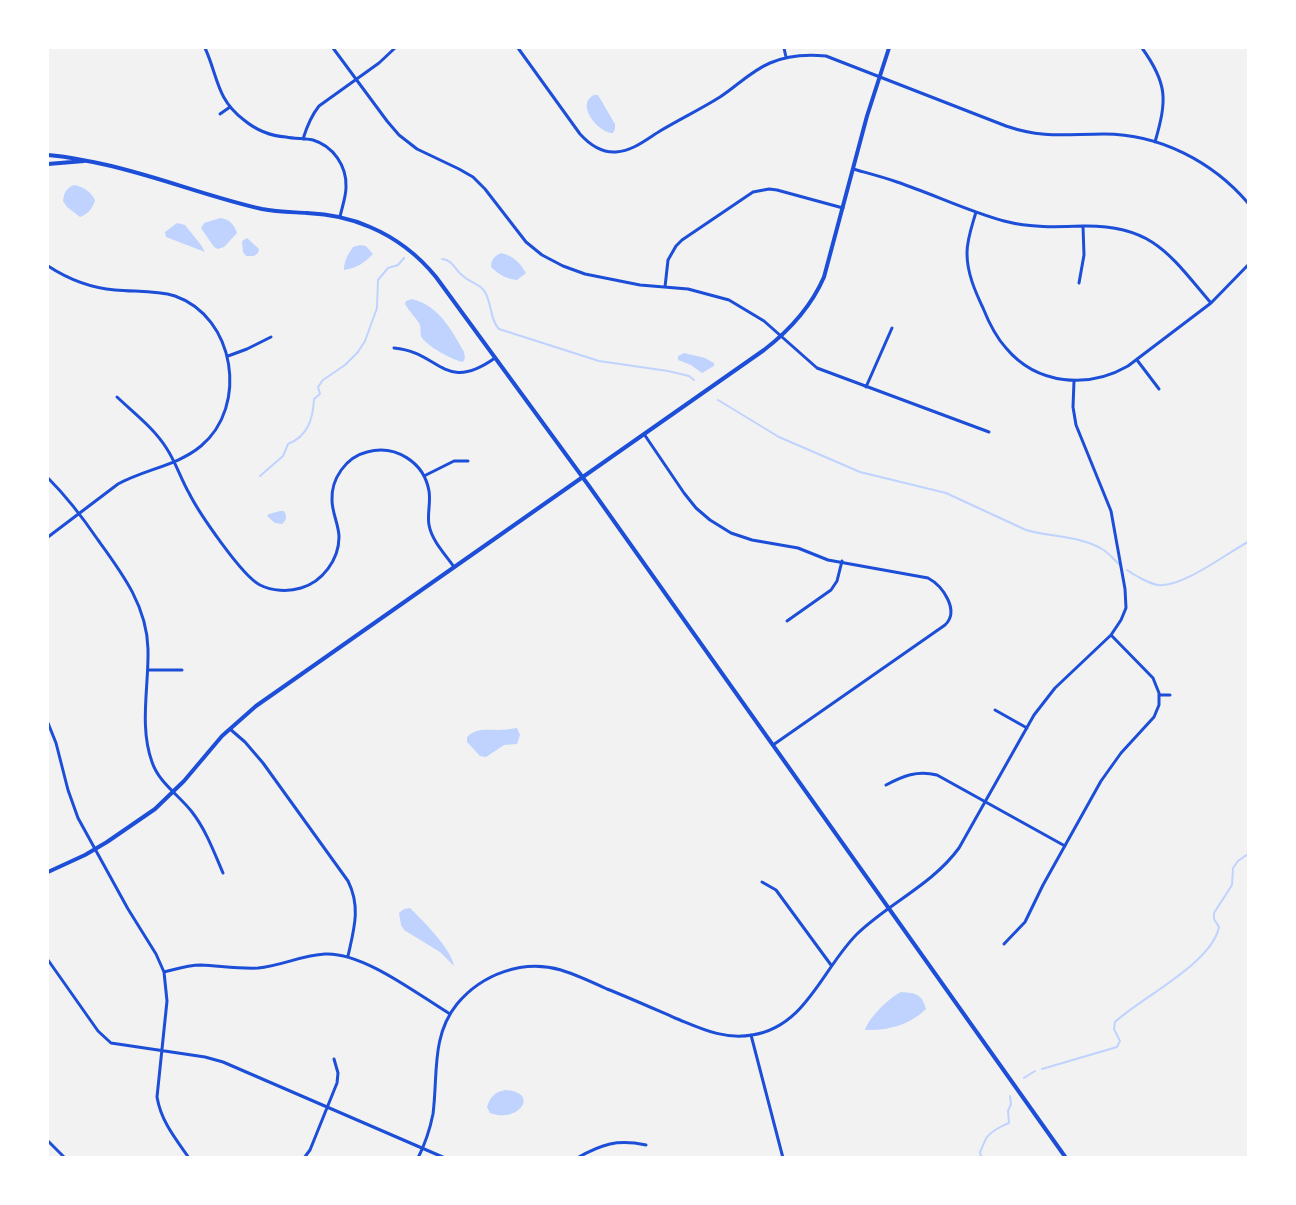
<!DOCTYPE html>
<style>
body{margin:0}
#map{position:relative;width:1296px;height:1205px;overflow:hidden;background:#f2f2f2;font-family:Barlow,sans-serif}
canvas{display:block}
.frame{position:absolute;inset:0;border:49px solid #fff;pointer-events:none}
</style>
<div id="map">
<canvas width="1296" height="1205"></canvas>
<div class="frame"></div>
</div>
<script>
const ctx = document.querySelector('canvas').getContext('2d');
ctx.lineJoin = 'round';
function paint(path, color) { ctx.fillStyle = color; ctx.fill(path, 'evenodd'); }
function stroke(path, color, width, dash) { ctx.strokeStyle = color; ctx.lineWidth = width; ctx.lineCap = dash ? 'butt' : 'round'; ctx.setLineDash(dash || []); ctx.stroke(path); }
paint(new Path2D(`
 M594,95H598L615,124V129L613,133C598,133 575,104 594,95Z
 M74,185C84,187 90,191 95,200C93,208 88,214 80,217L67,207L63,201C64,193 66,188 74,185Z
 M220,218C229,219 234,224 237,233L224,247L218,249L214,247L201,228L204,223Z
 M177,223L185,225L201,245L205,252L166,237L165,232Z
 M247,238L259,249L258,253L254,256H246L243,252L242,241Z
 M360,245L366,246L373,254C364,263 357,268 344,270C344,261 348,254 353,247Z
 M501,253C514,256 520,263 526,273L517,280C507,279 499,275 491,267C491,260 494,256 501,253Z
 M412,299C439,306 451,329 464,352L465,358L463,362C452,360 429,347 422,338C419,333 422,328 419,323C415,317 409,311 405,304L406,301Z
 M684,353L705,358L714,363V366L702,373L691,365L678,360V356Z
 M280,511H284C287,516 287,520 282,524L275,523L267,516L269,514Z
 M517,728L520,735L517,744L504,745L486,757L480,756L467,742V737C476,728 485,730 497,730C503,730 510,729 517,728Z
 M410,908C423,921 451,948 454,966L440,952L404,930L401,925L399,913L404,909Z
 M901,992C916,993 922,994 926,1009C910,1025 887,1031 865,1030C870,1016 889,998 901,992Z
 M505,1090C541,1092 519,1124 490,1113L487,1107C490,1097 495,1092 505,1090Z`), '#bfd3fe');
stroke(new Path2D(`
 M442,259C453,260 455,270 463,276C469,282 481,284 485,292C492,304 490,320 499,329L599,361L668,371L689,376L694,380
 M718,400L779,437L860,472L946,493L1026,530C1050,537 1081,536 1102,549C1109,553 1114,560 1120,565
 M260,476L283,456L288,444C308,436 313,419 314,399L320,394L318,387L323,380L345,365L358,352L365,341L377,308L378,280L388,268L398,265L404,258
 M1127,570C1134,575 1150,584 1158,585C1182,588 1227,553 1248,542
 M1042,1069L1117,1047L1120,1041L1114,1029L1115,1022C1142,997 1212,963 1219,927L1214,919V913L1232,885L1233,868L1238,861L1248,854
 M1024,1078L1035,1071
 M977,1158L981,1156L980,1152C983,1147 984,1141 987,1137C992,1131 1003,1125 1009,1123L1008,1111L1011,1104L1010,1096`), '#bfd3fe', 2);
stroke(new Path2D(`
 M205,48C218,76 216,99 244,120C256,130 271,136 286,137C295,139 304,138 313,140C333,146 347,166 346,187C346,197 342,207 340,217
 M333,48L387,121L399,135L417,149L459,169L473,177L485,189L526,242L542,255L563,266L585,274L640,285L688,289L729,300L764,321L817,368L989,432
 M518,48L580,134C590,145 602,153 616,152C633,151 647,139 660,131C680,119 701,109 720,97C737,86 751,71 770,63C788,55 806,54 826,56L1006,126C1044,139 1066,134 1104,134C1160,134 1213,162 1248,203
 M784,48L786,57
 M1142,48C1168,84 1167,100 1155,142
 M220,114L230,107
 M303,139C307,126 311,116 319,106L379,63L395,48
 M853,169C867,173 883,177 897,182C933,194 967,211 1004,221C1031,228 1056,227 1084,226C1153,225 1170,255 1211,303
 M976,212C972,226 967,239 967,253C967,273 975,291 983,308C989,323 995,336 1006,348C1037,385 1088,389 1128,366L1211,303L1248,265
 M48,266C68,279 91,288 115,290C135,292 155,290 175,296C235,317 249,406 201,446C177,466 145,469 118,484L48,537
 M1079,283L1084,255L1083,226
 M665,287L668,260L676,246L682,240L753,192L769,189L777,190L843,208
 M394,348C440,352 444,394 495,358
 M228,356L247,349L271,337
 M1137,360L1159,389
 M866,387L892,328
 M117,397C134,413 155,429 167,449C176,463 181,479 189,493C199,513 242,576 260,585C272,591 288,592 301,588C322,582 339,560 339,537C339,525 332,513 332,500C331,479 346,457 367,452C395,444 424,462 429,491C431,502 427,514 429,525C432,541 445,554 454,567
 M644,434L684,493L696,508L710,520L731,533L752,540L798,548L828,560L928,578C943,586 960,611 945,625L773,745
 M424,476L454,461H468
 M48,478C67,497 83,518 98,540C122,573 147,606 148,649C149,686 139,726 152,762C159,783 179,795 192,812C206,830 214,852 223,873
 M787,621L831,590L837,581L842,561
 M148,670H182
 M1159,695H1170
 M995,710L1027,728
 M48,723L56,743L68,790L78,818L128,909L156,954L164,972L167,1001L157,1097C161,1121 175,1138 189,1158
 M230,729L245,742L263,763L348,881C361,907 354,929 348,956
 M886,785C903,776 917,770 937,775L1065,846
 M762,882L776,890L831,965
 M1004,944L1025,922L1043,885L1101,781L1121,753L1154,717L1159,705V693L1153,678L1111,635
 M48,960L98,1031L111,1043L205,1057L223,1062L445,1158
 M164,972C176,969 188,965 201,965C221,966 239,969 258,968C281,966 302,955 325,954C363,952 417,994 450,1014
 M751,1035L783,1158
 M48,1141L65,1158
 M304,1158L310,1150L337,1083L338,1073L334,1059
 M418,1158C425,1144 430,1129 433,1114C438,1076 431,1036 457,1004C482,974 523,959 561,970C577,975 592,982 607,989C630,998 652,1008 675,1018C700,1028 723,1040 752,1035C806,1027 822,969 857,934C889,903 932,885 959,848L1034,715L1055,688L1111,635L1121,620L1126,608L1125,589L1111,511L1076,425L1073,407L1074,381
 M577,1158C602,1144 617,1139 646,1145`), '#1d4ed8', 3);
stroke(new Path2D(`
 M48,155C63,156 77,159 93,162C150,173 204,196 262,209C277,212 292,212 307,213C329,214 350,218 370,227C396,238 418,255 436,277L589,486L1066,1158
 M48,164L84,161
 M48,872L85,855L107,842L155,809L184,781L222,736L256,706L764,350C790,330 811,307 824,277L867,116L889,48`), '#1d4ed8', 4);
</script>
